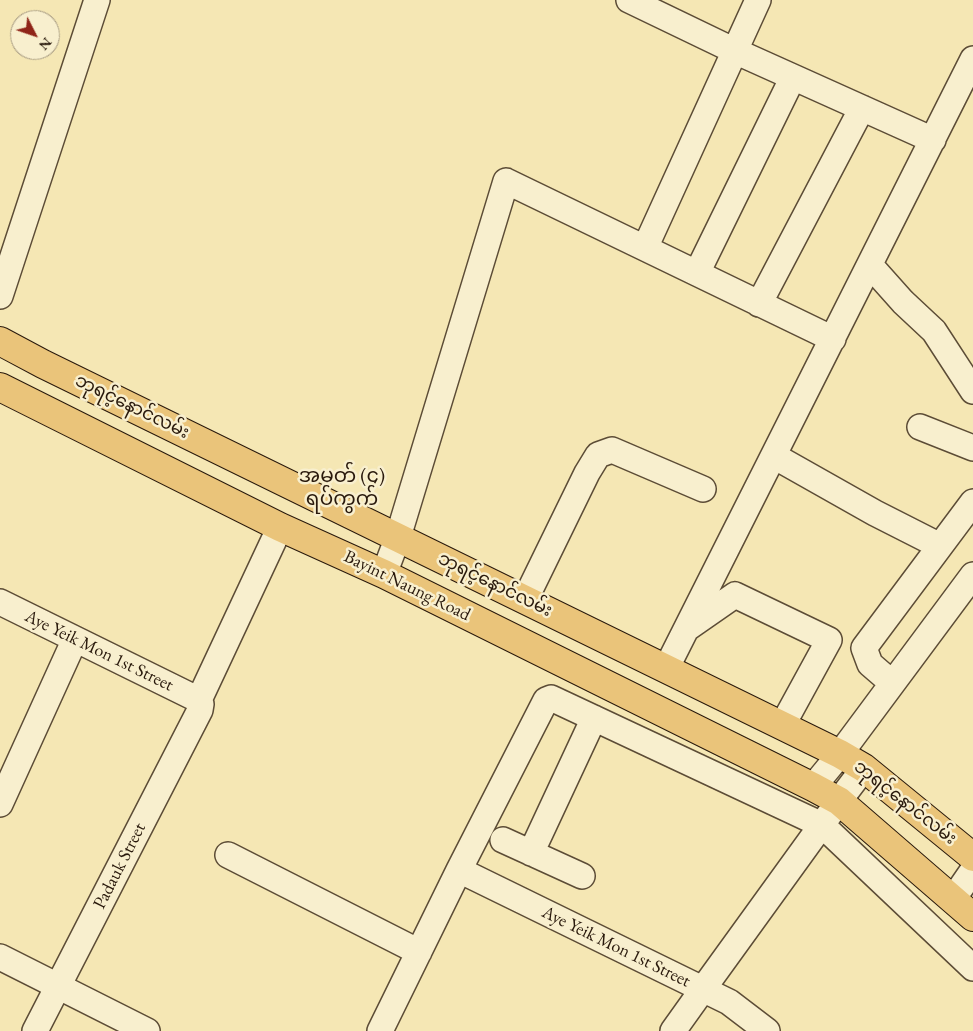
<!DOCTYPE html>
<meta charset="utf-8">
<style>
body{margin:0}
#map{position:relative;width:973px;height:1031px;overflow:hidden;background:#f5e7b4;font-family:"EB Garamond",serif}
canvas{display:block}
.north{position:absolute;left:10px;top:10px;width:50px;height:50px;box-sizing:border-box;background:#f8efce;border:1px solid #a59980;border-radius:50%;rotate:131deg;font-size:14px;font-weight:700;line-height:20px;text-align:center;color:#29190c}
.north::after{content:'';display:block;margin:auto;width:18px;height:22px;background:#8f2418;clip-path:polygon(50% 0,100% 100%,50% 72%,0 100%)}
</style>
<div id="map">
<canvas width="973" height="1031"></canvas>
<div class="north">N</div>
</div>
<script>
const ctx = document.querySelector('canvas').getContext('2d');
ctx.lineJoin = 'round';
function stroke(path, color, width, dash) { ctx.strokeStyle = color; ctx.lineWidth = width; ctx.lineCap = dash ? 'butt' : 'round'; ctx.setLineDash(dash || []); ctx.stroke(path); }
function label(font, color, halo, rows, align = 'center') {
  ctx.font = font + ' "EB Garamond","Noto Sans Myanmar",serif'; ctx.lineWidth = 5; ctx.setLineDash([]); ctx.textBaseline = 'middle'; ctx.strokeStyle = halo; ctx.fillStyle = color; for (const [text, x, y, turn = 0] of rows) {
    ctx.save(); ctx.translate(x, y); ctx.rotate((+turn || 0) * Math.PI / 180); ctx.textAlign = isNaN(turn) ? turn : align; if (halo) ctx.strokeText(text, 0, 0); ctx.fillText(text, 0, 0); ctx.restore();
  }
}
const minor = new Path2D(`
 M629,0L735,51L933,140
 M645,248L758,0
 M870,265L903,302L934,331L973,391
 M697,273L793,77
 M0,296L97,0
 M759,304L862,108
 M920,427L973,448
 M774,456L875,513L940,546
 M384,574L398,537L506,181L833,339
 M525,600L587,473L598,455L612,450L703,489
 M0,602L199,700
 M689,627L735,595L829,640L782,726
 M666,669L973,59
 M892,683L870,664L864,648L973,502
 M199,700L280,527
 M813,787L840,754L973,575
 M0,804L75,639
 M503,840L582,876
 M531,853L594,718
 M228,855L419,952
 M459,870L729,1002L767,1031
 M953,899L973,870
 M0,957L147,1031
 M35,1031L200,710L201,704L199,700
 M380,1031L459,870L546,700L551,698L822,825L973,968
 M673,1031L703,989L839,801L864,768`);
const major = new Path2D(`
 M0,341L43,364L840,754L864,768L973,857
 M0,387L280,527L384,574L813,787L839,801L973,917`);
stroke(minor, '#5c4c36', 28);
stroke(major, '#29190c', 30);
stroke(minor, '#f8efce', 25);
stroke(major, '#eac47a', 28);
label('18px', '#29190c', '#f8efce', [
 ["ဘုရင့်နောင်လမ်း",132,407,26],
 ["ဘုရင့်နောင်လမ်း",495,585,26],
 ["Bayint Naung Road",407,586,26],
 ["Aye Yeik Mon 1st Street",99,651,26],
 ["ဘုရင့်နောင်လမ်း",905,803,38],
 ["Padauk Street",120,866,-63],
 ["Aye Yeik Mon 1st Street",616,947,26]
]);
label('20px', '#29190c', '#f8efce', [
 ["အမှတ် (၄)",342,477],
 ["ရပ်ကွက်",342,500]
]);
</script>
